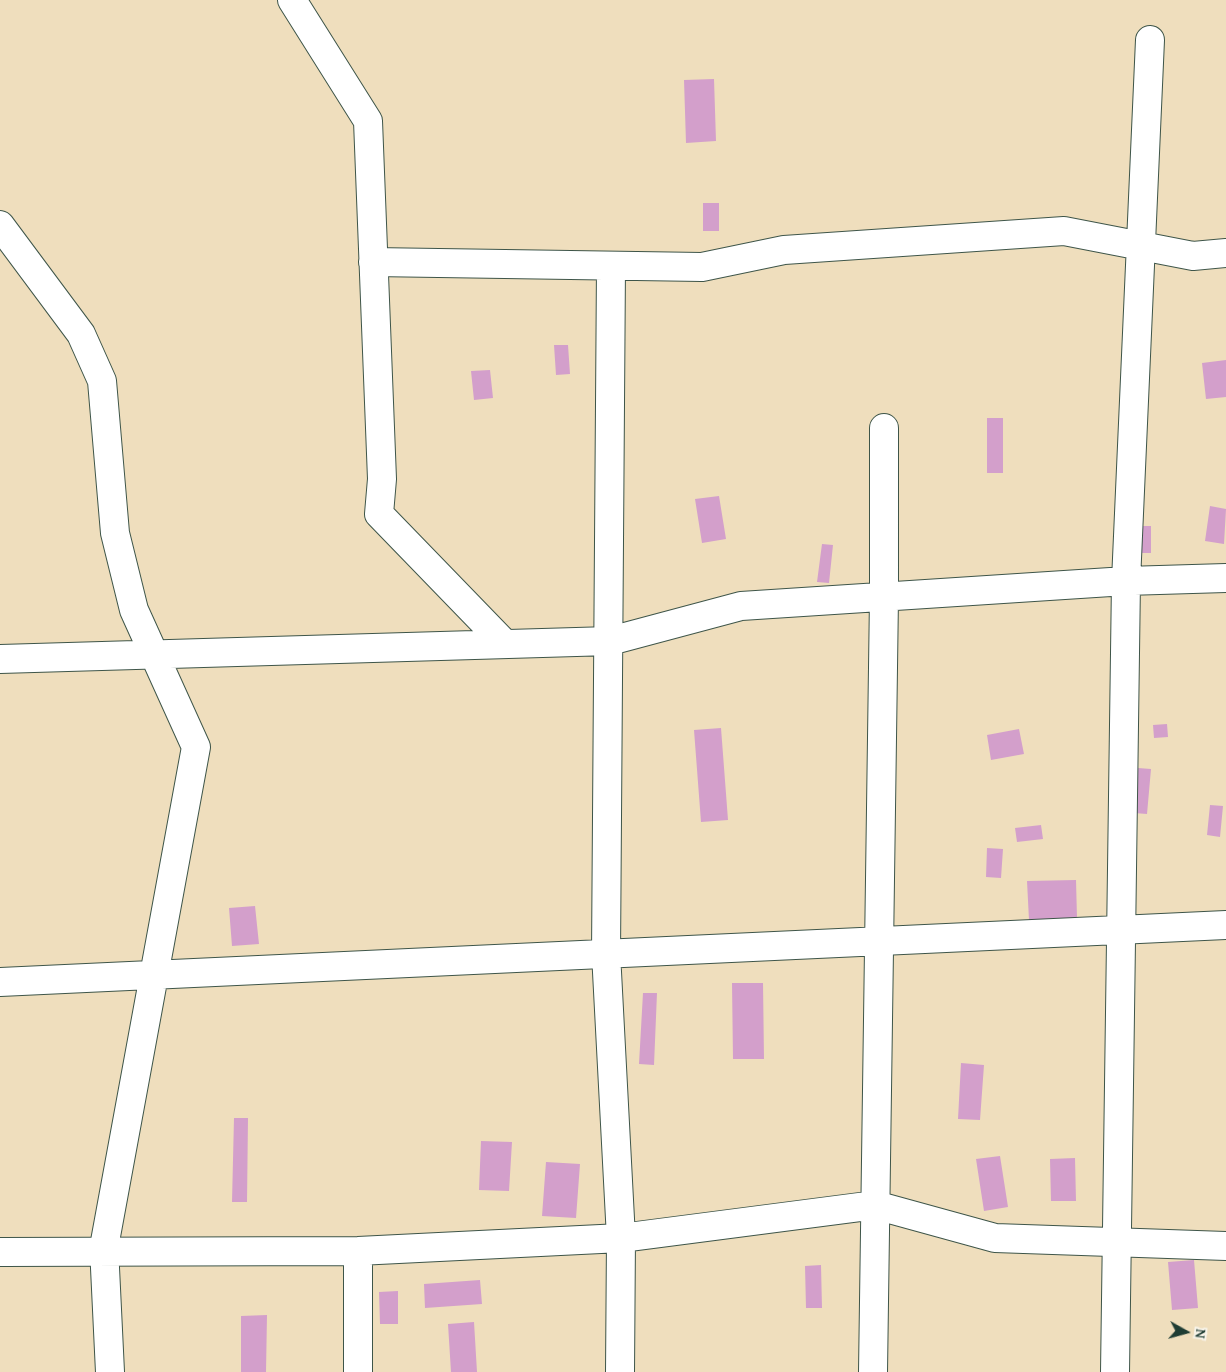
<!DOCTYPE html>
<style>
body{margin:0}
#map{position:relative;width:1226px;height:1372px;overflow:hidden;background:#efdebd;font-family:"Gentium Book Plus",serif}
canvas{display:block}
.north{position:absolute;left:1161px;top:1307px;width:50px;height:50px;-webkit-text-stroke:4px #f7f3e8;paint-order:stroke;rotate:97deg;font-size:14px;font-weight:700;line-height:20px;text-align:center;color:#1f3d34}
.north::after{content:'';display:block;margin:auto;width:18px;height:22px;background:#1f3d34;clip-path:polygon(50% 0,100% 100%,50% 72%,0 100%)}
</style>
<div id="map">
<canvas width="1226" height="1372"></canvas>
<div class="north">N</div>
</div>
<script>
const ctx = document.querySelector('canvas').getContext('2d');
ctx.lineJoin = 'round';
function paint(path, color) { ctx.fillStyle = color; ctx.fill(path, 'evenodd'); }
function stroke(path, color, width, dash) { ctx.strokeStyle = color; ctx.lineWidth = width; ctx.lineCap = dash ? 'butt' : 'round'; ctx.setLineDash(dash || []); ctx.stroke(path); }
paint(new Path2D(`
 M714,79L716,141L686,143L684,80Z
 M703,203H719V231H703Z
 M554,345H568L570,374L556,375Z
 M1226,360V397L1206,399L1202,363Z
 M490,370L493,398L474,400L471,371Z
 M987,418H1003V473H987Z
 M719,496L726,539L702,543L695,499Z
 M1210,506L1226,509L1224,544L1205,541Z
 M1139,526H1151V553H1139Z
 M822,544L833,545L829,583L817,582Z
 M1167,724L1168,737L1154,738L1153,725Z
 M721,728L728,820L701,822L694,730Z
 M1019,729L1024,754L991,760L987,735Z
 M1138,768L1151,769L1147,814L1134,813Z
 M1210,805L1223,806L1220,837L1207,835Z
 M1041,825L1043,839L1017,842L1015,828Z
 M987,848L1003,849L1001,878L986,877Z
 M1076,880L1077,918L1029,920L1027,881Z
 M255,906L259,944L232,946L229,908Z
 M732,983H763L764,1059H733Z
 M643,993H657L654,1065L639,1064Z
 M961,1063L984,1065L980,1120L958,1119Z
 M234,1118H248L247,1202H232Z
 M481,1141L512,1142L509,1191L479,1190Z
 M1000,1156L1008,1207L984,1211L976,1159Z
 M1075,1158L1076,1201H1051L1050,1159Z
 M546,1162L580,1164L576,1218L542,1216Z
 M1194,1260L1198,1308L1172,1310L1168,1262Z
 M821,1265L822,1308H806L805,1266Z
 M480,1280L482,1304L425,1308L424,1284Z
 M398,1291V1324H380L379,1292Z
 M267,1315L266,1372H241V1316Z
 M474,1322L477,1372H451L448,1324Z`), '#d39fcb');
const minor = new Path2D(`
 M292,0L368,121L382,479L379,514L504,643
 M0,225L81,334L102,381L115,533L134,610L196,747L104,1247L110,1372
 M373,262L702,267L784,250L1064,231L1193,256L1226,253
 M611,266L606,953L621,1238L620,1372
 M0,659L610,641L741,606L1126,581L1226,578
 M0,982L1226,925
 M358,1251V1372
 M0,1252L358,1251L621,1238L875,1205L995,1238L1226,1246
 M873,1372L884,597V428
 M1115,1372L1126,581L1150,40`);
stroke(minor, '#3e5549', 30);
stroke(minor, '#fff', 28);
</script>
